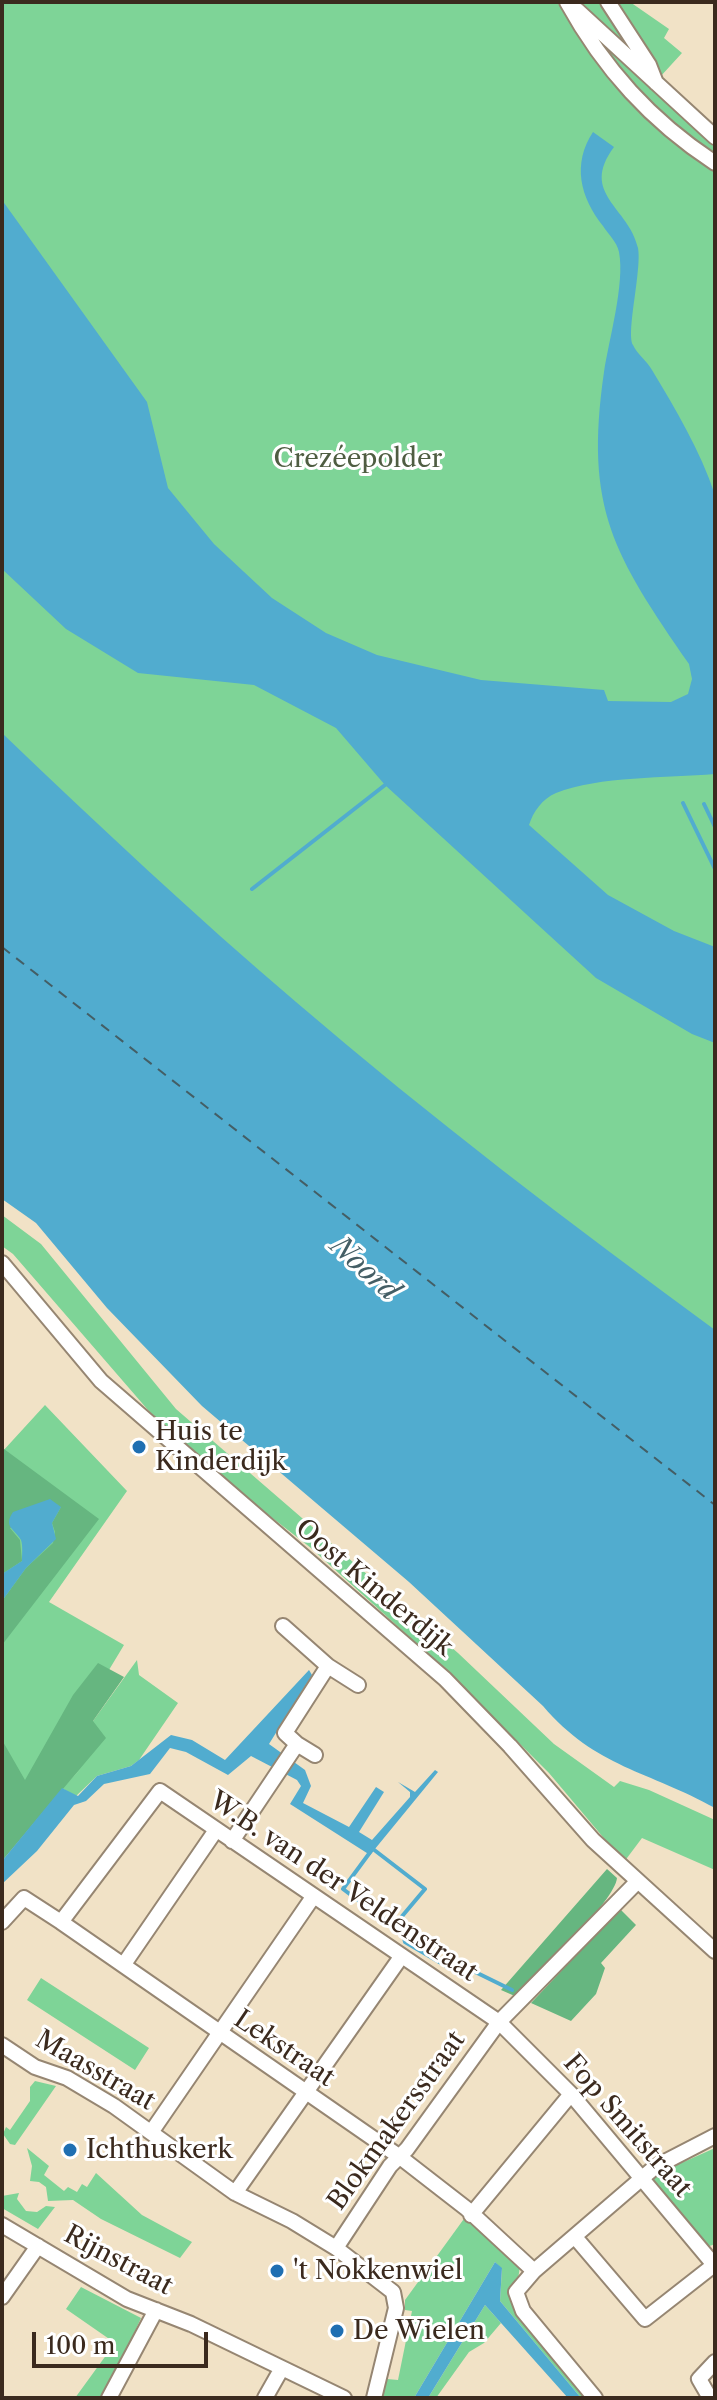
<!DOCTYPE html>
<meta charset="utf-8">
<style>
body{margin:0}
#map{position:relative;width:717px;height:2400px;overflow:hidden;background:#f1e2c6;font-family:"Libre Caslon Text",serif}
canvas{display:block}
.frame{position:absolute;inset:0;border:4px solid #3b2a1e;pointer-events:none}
.scale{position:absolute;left:32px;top:2332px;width:176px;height:36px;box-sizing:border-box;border:4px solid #3b2a1e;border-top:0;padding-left:10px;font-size:24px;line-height:28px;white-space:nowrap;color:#3b2a1e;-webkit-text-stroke:6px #fff;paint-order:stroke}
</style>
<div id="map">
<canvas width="717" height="2400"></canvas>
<div class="frame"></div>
<div class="scale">100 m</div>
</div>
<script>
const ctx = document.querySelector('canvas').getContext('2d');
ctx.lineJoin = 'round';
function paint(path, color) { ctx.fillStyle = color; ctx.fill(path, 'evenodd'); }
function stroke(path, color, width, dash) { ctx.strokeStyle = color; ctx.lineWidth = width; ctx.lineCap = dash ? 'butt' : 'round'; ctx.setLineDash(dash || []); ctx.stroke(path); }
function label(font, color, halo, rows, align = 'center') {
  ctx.font = font + ' "Libre Caslon Text",serif'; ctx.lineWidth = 6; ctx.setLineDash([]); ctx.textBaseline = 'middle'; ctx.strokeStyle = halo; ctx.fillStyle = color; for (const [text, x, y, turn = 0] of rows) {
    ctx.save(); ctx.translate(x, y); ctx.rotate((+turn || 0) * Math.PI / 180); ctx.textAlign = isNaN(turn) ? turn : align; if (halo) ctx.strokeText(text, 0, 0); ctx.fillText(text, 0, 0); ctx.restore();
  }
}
paint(new Path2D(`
 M2,2H557L608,77L669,136L715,168V1333L505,1184L192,922L2,744Z
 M573,2H600L646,71Z
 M611,2H630L669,29L664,38L682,53L660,77Z
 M587,29L715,142V158C664,121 626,79 587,29Z
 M2,1215L41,1244L176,1409L458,1653L554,1744L614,1787L620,1781L649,1790L715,1820V1870L642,1838L624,1862L549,1773L446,1670L311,1548L203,1464L148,1410L13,1254L2,1246Z
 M45,1405L127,1491L49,1602L124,1645L83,1713L93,1721L137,1660L139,1675L178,1703L139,1760L131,1766L97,1776L75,1797L62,1788L81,1769L2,1847V1452Z
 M41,1978L149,2048L135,2070L27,2000Z
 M35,2081L56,2086L15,2145L10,2144L3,2134L6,2127L10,2130L30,2101V2087Z
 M27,2148L49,2166L44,2175L64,2191L68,2187L77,2192L82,2184L87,2187L96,2173L142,2215L192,2242L180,2258L101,2219L73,2200L48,2201L46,2187L39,2182L30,2181L32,2166Z
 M715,2148V2244L707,2247L650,2177Z
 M19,2193L17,2199L26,2211L37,2212L46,2206L55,2207L38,2229L2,2208V2196Z
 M466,2216L520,2266L514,2307L592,2398H581L500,2301L502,2269L495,2262L414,2398H380L387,2379L398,2380L412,2311L405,2310V2300Z
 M81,2287L141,2318L105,2398H75L115,2343L66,2309Z
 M485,2305L501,2323L484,2343L469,2352L436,2398H428Z`), '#7ed497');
paint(new Path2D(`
 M4,1449L99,1519L2,1645V1601L26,1568L53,1543L55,1532L52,1523L61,1507L10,1528L20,1540L22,1561L2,1574Z
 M98,1663L124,1677L93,1721L106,1738L2,1861V1740L25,1780L73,1695Z
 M607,1869L617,1878C615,1901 537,1976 517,1997L501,1990Z
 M620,1909L636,1925L601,1963L605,1968L596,1994L571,2021L531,2003Z`), '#66b680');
paint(new Path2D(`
 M593,132L614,147C579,194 629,207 638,248C642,270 626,332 633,345C637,354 647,361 652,370C676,410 700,450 715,495V774C667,778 599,776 556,793C542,799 533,812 529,825L608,895L674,931L715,947V1043L692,1034L596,978L385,785L336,728L254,685L138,673L66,629L2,569V200L147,402L168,488L214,544L272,598L326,633L377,655L481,680L604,690L608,701L671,702L688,694L692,679L689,664C614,555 584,509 604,372C609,339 625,284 619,252C617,242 608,234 603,226C580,197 572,164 593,132Z
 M2,733C98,825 195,916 296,1002C431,1118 572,1225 715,1330V1808C649,1771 596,1768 543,1706L409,1582L202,1406L107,1308L36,1223L2,1199Z
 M50,1499L61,1507L52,1523L56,1539L26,1568L2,1601V1574L22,1561C22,1554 23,1546 21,1540C14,1528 3,1527 13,1512Z
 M309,1670L312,1675L269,1744L305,1770L311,1786L303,1803L349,1827L376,1787L384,1792L359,1832L372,1840L410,1797V1792L398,1782L415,1792L435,1770L438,1772L370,1855L290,1804L301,1786L297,1780L251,1756L228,1775L186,1752L170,1748L150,1774L104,1784L86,1801L74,1805L37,1851L2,1884V1861L62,1788L78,1796L97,1776L131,1766L171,1735L192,1740L225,1760Z
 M495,2262L502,2268L500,2301L581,2398H568L485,2305L428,2398H414Z`), '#51accf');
stroke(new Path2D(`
 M683,803L715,869
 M704,804L715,827
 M252,889L385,785
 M373,1849L425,1889L393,1927
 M371,1851L343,1889L403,1934L405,1942L453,1970L463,1966L512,1990`), '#51accf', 4);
stroke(new Path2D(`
 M2,947L715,1505`), '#445e65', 2, [10, 8]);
const minor = new Path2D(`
 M567,2C604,69 651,121 715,163
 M608,2L649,65L656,83
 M577,10L715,137
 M2,1263L101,1381L445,1679L510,1746L593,1840L715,1951
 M283,1626L328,1666L358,1685
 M297,1744L315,1755
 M232,1841L297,1744L285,1733L328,1666
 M2,1922L24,1898L61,1922L400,2157L467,2209L534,2271
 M61,1922L160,1791L499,2022L571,2094L715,2266
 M124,1964L216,1830
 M2,2045L35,2067L67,2078L114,2106L235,2193L292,2221L336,2248L393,2292L396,2308L374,2398
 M152,2131L313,1897
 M235,2193L401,1957
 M471,2215L571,2094
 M2,2225L127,2299L191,2324L344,2398
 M575,2237L645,2319L714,2265
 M336,2248L390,2166L407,2149L499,2022L636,1883
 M2,2297L38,2246
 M109,2398L156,2310
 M265,2398L282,2368
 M595,2398L523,2311L516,2292L534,2271L655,2167L715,2136
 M710,2398L699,2379L715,2362`);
stroke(minor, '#968672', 18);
stroke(minor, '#fff', 14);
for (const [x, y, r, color] of [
 [139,1447,8,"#1f6fb2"],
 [70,2150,8,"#1f6fb2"],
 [277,2271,8,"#1f6fb2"],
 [337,2331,8,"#1f6fb2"]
]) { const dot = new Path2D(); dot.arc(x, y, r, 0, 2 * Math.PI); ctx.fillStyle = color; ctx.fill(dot); stroke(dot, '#fff', 3); }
label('26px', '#4f5d42', '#fff', [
 ["Crezéepolder",358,459]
]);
label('26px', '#3b2a1e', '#fff', [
 ["Huis te",155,1432],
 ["Kinderdijk",155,1462],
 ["Ichthuskerk",86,2150],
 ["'t Nokkenwiel",293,2271],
 ["De Wielen",353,2331]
], 'left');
label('26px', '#3b2a1e', '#fff', [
 ["Oost Kinderdijk",374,1588,40],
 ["W.B. van der Veldenstraat",343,1887,34],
 ["Lekstraat",284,2049,34],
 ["Maasstraat",95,2071,30],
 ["Blokmakersstraat",397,2121,-54],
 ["Fop Smitstraat",627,2126,49],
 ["Rijnstraat",118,2261,28]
]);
label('italic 28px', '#445e65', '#fff', [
 ["Noord",364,1269,42]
]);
</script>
